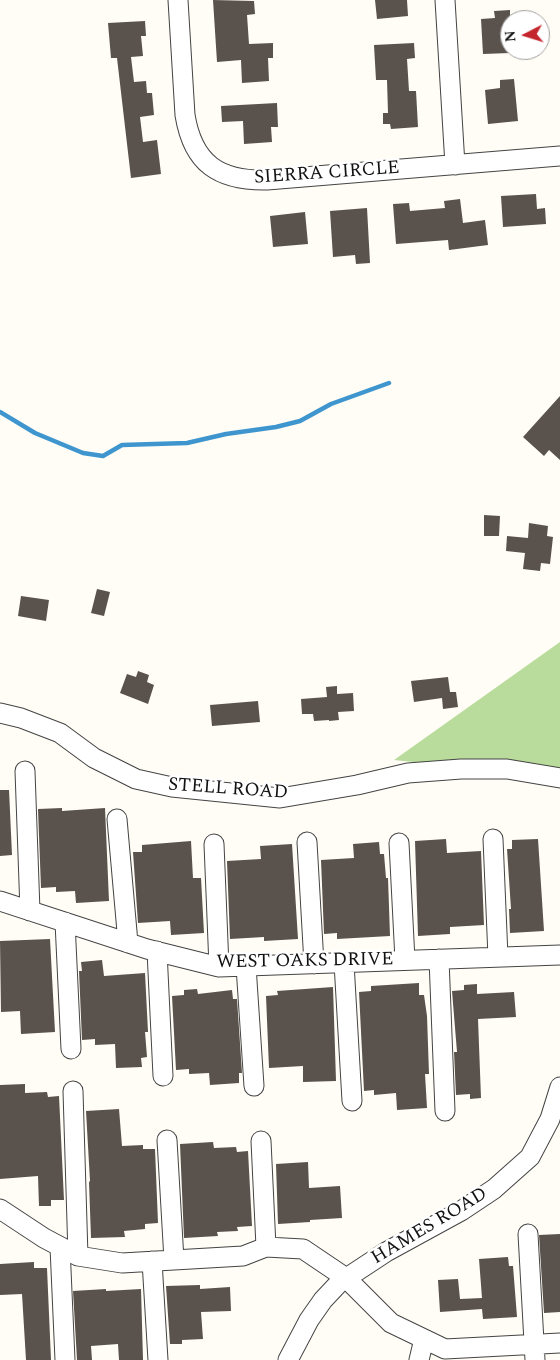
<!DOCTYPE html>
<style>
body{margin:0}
#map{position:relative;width:560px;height:1360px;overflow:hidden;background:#fffdf5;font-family:Spectral,serif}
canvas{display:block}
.north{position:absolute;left:500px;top:10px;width:50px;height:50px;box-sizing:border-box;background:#fff;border:1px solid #a0a0a0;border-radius:50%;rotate:265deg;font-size:14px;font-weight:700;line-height:20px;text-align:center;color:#111}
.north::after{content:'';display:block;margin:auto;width:18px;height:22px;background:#c4262e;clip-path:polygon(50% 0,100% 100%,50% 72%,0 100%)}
</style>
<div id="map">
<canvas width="560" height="1360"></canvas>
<div class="north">N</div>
</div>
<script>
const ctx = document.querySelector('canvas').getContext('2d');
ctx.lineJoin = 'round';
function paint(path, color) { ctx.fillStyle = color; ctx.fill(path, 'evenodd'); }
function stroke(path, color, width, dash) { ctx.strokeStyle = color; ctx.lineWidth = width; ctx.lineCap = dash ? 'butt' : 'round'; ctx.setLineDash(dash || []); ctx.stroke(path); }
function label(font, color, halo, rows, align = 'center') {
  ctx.font = font + ' Spectral,serif'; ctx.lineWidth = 5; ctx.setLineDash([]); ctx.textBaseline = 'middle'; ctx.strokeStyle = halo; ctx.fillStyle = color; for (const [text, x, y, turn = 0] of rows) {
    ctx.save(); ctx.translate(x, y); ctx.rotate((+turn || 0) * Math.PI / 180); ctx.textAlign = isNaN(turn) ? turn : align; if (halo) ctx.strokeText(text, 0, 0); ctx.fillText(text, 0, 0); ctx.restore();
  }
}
paint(new Path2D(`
 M560,642V777L394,760Z`), '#b9dc9c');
stroke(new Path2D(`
 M0,412L35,433L83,453L103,456L122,445L187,443L226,434L276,427L300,421L331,404L389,383`), '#3f96cf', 4.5);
paint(new Path2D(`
 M213,0L254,1L255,14L247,15L249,44L273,43V58H268L269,81L242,83L241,60L217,62Z
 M375,0H407L408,16L377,19Z
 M510,10V53L483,54L481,19L495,18L494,11Z
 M145,21L146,36H141L143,56L131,57L134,82L146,81L147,93H152L154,115L140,117L143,142L157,140L161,174L131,178L117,58H111L108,23Z
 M414,43L415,58L407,59L409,91H416L418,127L391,129L390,124H383V113H388L387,80H376L374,45Z
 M514,79L518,121L488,124L485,90L500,88V80Z
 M277,103L278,127H271L272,142L244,144L243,121L222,122L221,106Z
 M536,194L537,209L545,208L546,224L503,227L501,196Z
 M460,199L463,223L485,220L488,245L449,250L448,240L396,244L393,204L409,203L410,211L445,208L444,201Z
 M367,208L370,263L356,264L355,255L333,257L330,211Z
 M305,212L308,244L273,247L270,216Z
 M560,396V460L549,450L544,456L523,437Z
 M484,515L500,516L499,536H484Z
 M529,523L548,526L547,536L553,537L550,564L541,563L540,571L523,569L525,553L506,551L507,536L528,538Z
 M97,589L110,592L104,616L91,613Z
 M21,596L49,600L46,621L18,616Z
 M138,671L149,675L147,682L154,685L148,704L120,693L127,674L136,677Z
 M448,677L450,692H456L458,707L443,709L442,698L414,702L411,681Z
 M337,686V694L353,693L354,711L338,712L339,720L329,721V720L314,721L313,714H302L301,699L327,697L326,687Z
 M258,701L260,722L212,726L210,705Z
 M0,790H9L12,855L0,856Z
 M62,808V811L105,808L109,901L76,903L75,891L56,892V887L41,888L38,809Z
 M446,839L447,853L481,851L484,925L450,927V934L418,936L415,841Z
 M538,839L544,931L510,933L509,909H511L507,849H512V840Z
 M191,841L193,878H201L204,933L171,935L170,921L138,923L133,852H142V845Z
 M379,842L380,854H384L386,878H388L390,936L337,939V933L324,934L321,860L354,858L353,844Z
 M292,844L298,939L264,941V937L230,939L227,861L261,859L260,846Z
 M50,939L55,1032L21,1034L20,1011L1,1012L0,941Z
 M102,960L104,976L145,973L148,1032H145L147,1057L141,1058L142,1067L116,1068L115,1044L95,1045V1039L82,1040L79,971H82L81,962Z
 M419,983V995H424L427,1016L429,1074H425L427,1108L397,1110L396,1093L374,1095V1090L364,1091L359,992L371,991V986Z
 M477,984V994L514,992L516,1017L478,1019L481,1098L470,1099V1094L456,1095L454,1052H457L452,991L464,990V985Z
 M333,987L336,1081L303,1082V1066L269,1068L266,996L278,995L277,991Z
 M197,989L198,994L232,990L233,999H237L242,1073H239V1083L210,1085L209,1073L189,1074V1069L176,1070L172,996L184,995V990Z
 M25,1084V1093L47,1092L48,1097L59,1096L64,1200H51V1206H39L38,1176L0,1179V1085Z
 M119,1109L122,1146L143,1145V1149H155L158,1223L145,1224V1229L124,1231L125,1237L91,1238L89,1182L90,1181L86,1111Z
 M213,1142L214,1148L236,1147L237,1152L248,1151L252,1226L237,1227L238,1231L217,1232L218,1236L184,1238L180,1144Z
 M308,1162L309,1188L340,1186L342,1218L310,1220V1222L278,1224L276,1164Z
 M560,1234V1312L544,1313L539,1235Z
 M508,1257L509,1266H513L517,1317L483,1319L482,1309L440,1312L438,1280L458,1279L460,1299L482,1298L479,1259Z
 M34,1262V1268H47L51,1360H26L22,1294L0,1295V1264Z
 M200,1285V1289L230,1287L231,1311L201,1312L203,1339L182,1340V1344H170L166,1286Z
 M106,1289V1291L141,1289L143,1360H119L118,1344L91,1346L92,1360H77L73,1291Z`), '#5a524d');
const minor = new Path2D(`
 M178,0L185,115C193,164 219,181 267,180L560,156
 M445,0L455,165
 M0,713L21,718L60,733L94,758L136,779L172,787L280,798L357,785L408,773L461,769H507L560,778
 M25,771L30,911
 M117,819L128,943
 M493,839L498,957
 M307,842L314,964
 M399,843L405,960
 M214,844L219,967
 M0,901L147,949L219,967L560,955
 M65,922L71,1049
 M157,951L163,1076
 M439,959L445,1111
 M344,963L352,1101
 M246,966L254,1086
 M73,1091L78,1256
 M167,1140L174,1260
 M261,1141L266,1247
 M0,1209L44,1238L78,1256L122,1263L243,1256L266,1247L303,1249L346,1278L391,1323L445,1349L560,1343
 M528,1234L535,1360
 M60,1247L65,1360
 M152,1261L158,1360
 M288,1360L309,1320L323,1300L339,1283L386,1252L461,1211L494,1189L530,1157L550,1119L560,1087
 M419,1360L424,1339`);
stroke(minor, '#444', 21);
stroke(minor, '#fff', 19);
label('19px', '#111', '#fff', [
 ["SIERRA CIRCLE",327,174,-4],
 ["STELL ROAD",228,790,4],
 ["WEST OAKS DRIVE",305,962,-1],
 ["HAMES ROAD",430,1227,-31]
]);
</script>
